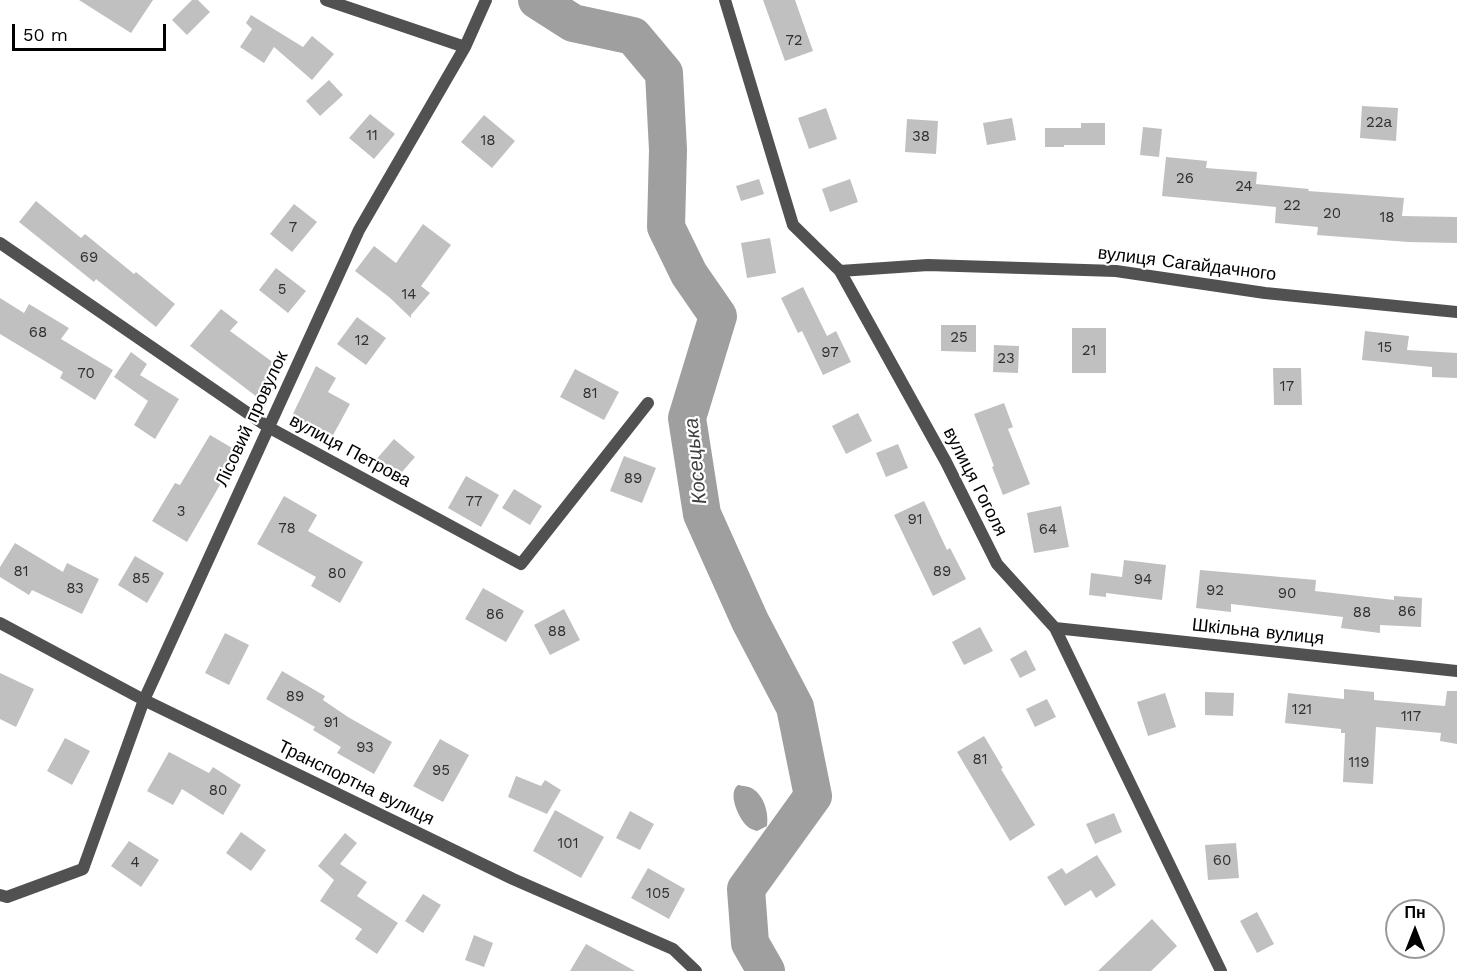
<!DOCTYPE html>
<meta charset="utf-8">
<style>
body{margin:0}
#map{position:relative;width:1457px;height:971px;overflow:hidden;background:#fff;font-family:"Work Sans",sans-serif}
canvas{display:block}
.north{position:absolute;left:1385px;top:899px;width:60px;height:60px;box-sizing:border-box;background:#fff;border:2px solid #999;border-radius:50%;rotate:0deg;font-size:16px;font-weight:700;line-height:24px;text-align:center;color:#000}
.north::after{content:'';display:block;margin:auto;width:21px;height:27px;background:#000;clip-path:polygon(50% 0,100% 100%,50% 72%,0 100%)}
.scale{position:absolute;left:12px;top:24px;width:154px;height:27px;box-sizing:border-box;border:3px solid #000;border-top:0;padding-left:8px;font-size:18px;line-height:21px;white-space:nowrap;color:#000;-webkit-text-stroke:4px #fff;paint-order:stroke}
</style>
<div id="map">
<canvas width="1457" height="971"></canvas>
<div class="north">Пн</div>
<div class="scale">50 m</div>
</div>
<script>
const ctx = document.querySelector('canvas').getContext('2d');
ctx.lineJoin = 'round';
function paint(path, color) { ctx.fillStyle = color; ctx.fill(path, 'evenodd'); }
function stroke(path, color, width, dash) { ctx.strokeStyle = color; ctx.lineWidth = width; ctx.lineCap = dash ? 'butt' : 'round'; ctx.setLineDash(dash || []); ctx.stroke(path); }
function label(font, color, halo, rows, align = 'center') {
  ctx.font = font + ' "Work Sans",sans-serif'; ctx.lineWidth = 4.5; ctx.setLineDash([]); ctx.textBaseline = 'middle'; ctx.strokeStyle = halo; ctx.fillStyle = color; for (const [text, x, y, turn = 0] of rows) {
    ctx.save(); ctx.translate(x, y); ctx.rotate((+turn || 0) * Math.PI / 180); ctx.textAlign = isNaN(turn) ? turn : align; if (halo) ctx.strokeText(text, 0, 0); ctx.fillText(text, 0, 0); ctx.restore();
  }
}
paint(new Path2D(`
 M738,785C742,786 749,786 753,789C764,796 769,813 767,826L757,831C754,830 750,829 747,826C739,819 727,793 738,785Z`), '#9f9f9f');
stroke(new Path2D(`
 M537,0L573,23L633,36L664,73L668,150L666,227L689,274L718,316L687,418L702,514L750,621L795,707L813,796L746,889L750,943L766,971`), '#9f9f9f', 38);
paint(new Path2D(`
 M79,0H153L131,33Z
 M192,0H198L210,12L187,35L172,20Z
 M763,0H795L813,51L785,61Z
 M251,15L303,47L312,36L334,54L312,80L274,47L264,63L240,47L252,29L246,23Z
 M329,80L343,95L320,116L306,101Z
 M1362,106L1398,108L1396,141L1360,138Z
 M826,108L837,139L809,149L798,118Z
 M370,114L395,134L374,159L349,138Z
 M484,115L515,141L492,168L461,142Z
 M1012,118L1016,140L987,145L983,123Z
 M907,119L938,121L936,154L905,152Z
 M1081,123H1105V145H1064V147H1045V128H1081Z
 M1143,127L1162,129L1159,157L1140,155Z
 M1166,157L1207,161L1206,168L1257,172L1256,184L1309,189L1308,191L1404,198L1402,216L1457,217V243L1408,242L1317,235L1318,227L1275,223L1276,207L1162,196Z
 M759,179L764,194L741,201L736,186Z
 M850,179L858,202L830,212L822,189Z
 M36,201L81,238L85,234L134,274L136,272L175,304L156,327L96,279L94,282L19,222Z
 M294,204L317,222L292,252L270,234Z
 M423,224L451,245L421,286L430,293L411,315V318L389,297L355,271L374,246L396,263Z
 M770,238L776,273L747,278L741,243Z
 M276,268L306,291L288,313L259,290Z
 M803,287L827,336L836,331L851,362L823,375L802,331L798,333L781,298Z
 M0,298L24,313L29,304L69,328L61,339L113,370L95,400L60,378L63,372L0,334Z
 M221,309L238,322L230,331L278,366L257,397L190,346Z
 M357,317L386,338L366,365L337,344Z
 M941,325H976V352L941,351Z
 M1072,328H1106V373H1072Z
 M1365,331L1409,336L1407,350L1457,353V378L1432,377V367L1362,360Z
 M994,345L1019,346L1018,373L993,372Z
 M131,352L147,364L140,375L179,399L155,439L134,425L148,401L114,377Z
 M316,366L336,378L328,392L350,404L332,437L292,416Z
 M1273,368H1301L1302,405H1274Z
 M575,369L619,392L604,420L560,397Z
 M1004,403L1013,427L1008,429L1030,484L1003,495L992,467L994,466L974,414Z
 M858,413L872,441L846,454L832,426Z
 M210,435L239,452L187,542L152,521L175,483L180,485Z
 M394,439L415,457L395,480L374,462Z
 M898,444L908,468L886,477L876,453Z
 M624,456L656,468L642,503L610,491Z
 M466,476L499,495L481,527L448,508Z
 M514,489L542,506L530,525L502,508Z
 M284,496L317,515L308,531L363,562L340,603L311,586L316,577L257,544Z
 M924,501L947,550L950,548L966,579L933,596L894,515Z
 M1061,506L1069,547L1034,553L1027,513Z
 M15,543L63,572L67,563L99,579L82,614L32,590L29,595L0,577V567Z
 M135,556L164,573L147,603L118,585Z
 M1124,560L1166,565L1162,600L1106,593V597L1089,595L1091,573L1122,577Z
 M1200,570L1316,580L1315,591L1394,600V596L1422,598L1421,627L1380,625V633L1341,628L1343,617L1231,604V612L1196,608Z
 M483,588L524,611L506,642L465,619Z
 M564,609L580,640L550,655L534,625Z
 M980,627L993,651L964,665L952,642Z
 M225,633L249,645L229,685L205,673Z
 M1026,650L1036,670L1020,678L1010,659Z
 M282,671L325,696L323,700L348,717L392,742L374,774L337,753L341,747L313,730L315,727L266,699Z
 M0,673L34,689L16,727L0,719Z
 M1344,689L1374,692V700L1445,706L1447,691H1457V744L1440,741L1441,733L1376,727L1373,784L1343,782L1345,733H1341V729L1285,723L1288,693L1344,699Z
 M1205,692L1234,693L1233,716L1205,715Z
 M1165,693L1176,727L1148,736L1137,702Z
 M1047,699L1056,717L1035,727L1026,709Z
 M984,736L1003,768L1001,769L1035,825L1010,841L957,752Z
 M65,738L90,751L72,785L47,771Z
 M440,739L469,755L443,802L413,786Z
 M169,752L209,773L213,767L241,785L223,815L182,789L173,805L147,791Z
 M516,776L541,786L545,780L561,790L547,814L508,797Z
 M555,810L604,837L581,878L533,851Z
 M630,811L654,824L640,850L616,838Z
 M1114,813L1122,832L1095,844L1086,824Z
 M241,832L266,850L251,871L226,853Z
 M345,833L357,843L340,864L367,882L357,896L398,923L377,954L355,939L362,929L320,901L334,880L318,866Z
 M129,841L159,860L141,887L111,866Z
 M1236,843L1239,878L1208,880L1205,845Z
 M1097,855L1116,885L1096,898L1091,890L1065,906L1047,877L1062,868L1066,874Z
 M648,868L685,889L669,919L631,898Z
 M423,894L441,905L423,933L405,921Z
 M1257,912L1274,944L1257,953L1240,921Z
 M1152,919L1177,946L1151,971H1098Z
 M474,935L493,943L484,967L465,960Z
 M586,944L635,971H570Z`), '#c0c0c0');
stroke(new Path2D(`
 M326,0L465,47
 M725,0L793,225L840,271L946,462L997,564L1055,628L1221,971
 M0,243L268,427L521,564L648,403
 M840,271L928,265L1116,271L1265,293L1457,312
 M0,623L144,700L513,879L673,949L696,971
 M1055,628L1457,671
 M0,895L7,897L83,869L144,700L359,230L465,47L486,0`), '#515151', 12);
label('15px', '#303030', null, [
 ["72",794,41],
 ["22а",1379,123],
 ["11",372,136],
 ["38",921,137],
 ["18",488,141],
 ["26",1185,179],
 ["24",1244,187],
 ["22",1292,206],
 ["20",1332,214],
 ["18",1387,218],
 ["7",293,228],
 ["69",89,258],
 ["5",282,290],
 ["14",409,295],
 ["68",38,333],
 ["25",959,338],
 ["12",362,341],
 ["15",1385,348],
 ["21",1089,351],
 ["97",830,353],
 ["23",1006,359],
 ["70",86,374],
 ["17",1287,387],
 ["81",590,394],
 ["89",633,479],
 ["77",474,502],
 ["3",181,512],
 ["91",915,520],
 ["78",287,529],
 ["64",1048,530],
 ["81",21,572],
 ["89",942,572],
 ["80",337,574],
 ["85",141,579],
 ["94",1143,580],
 ["83",75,589],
 ["92",1215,591],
 ["90",1287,594],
 ["86",1407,612],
 ["88",1362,613],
 ["86",495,615],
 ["88",557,632],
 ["89",295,697],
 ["121",1302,710],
 ["117",1411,717],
 ["91",331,723],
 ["93",365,748],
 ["81",980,760],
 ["119",1359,763],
 ["95",441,771],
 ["80",218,791],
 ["101",568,844],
 ["60",1222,861],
 ["4",135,863],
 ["105",658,894]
]);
label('18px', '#000', '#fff', [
 ["вулиця Сагайдачного",1187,264,7],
 ["Лісовий провулок",252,419,-65],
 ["вулиця Петрова",350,451,28],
 ["вулиця Гоголя",975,482,63],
 ["Шкільна вулиця",1258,632,6],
 ["Транспортна вулиця",356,783,26]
]);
label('italic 20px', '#404040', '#fff', [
 ["Косецька",696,461,-96]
]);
</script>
